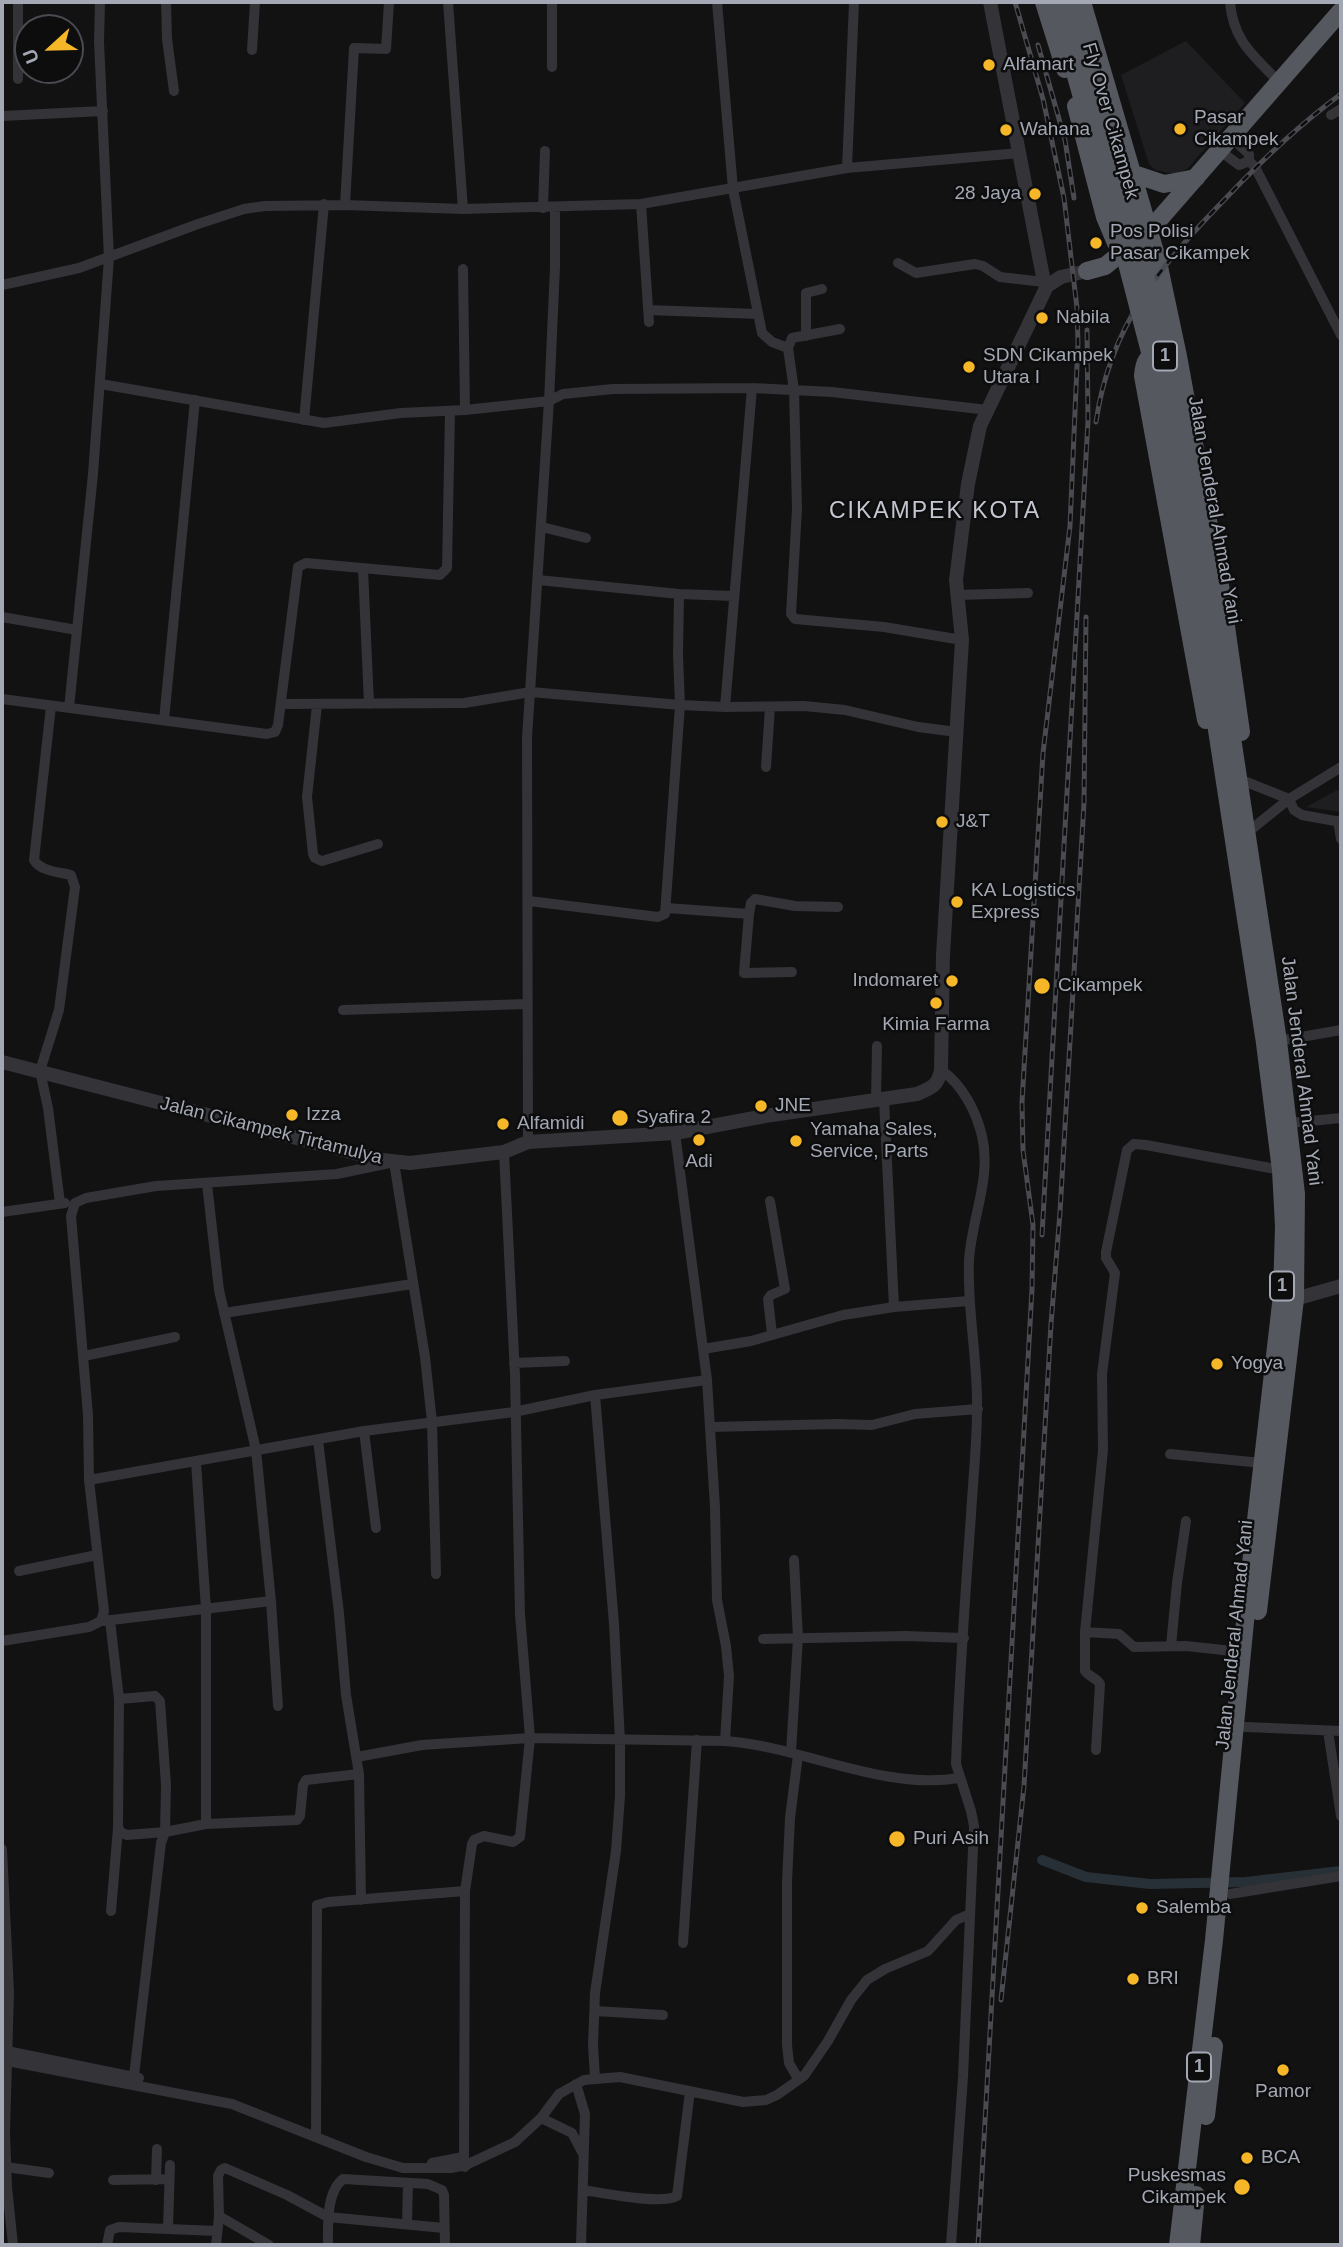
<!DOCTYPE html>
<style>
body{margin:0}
#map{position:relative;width:1343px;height:2247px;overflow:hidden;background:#121213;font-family:Arial,sans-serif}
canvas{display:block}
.frame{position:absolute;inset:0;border:4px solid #a3a8b4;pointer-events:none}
.north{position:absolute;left:14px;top:14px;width:70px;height:70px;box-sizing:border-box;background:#0d0d0e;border:2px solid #494b50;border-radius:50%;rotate:248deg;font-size:19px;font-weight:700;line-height:28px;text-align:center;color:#a3a8b4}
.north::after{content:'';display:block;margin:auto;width:24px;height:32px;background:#f5b628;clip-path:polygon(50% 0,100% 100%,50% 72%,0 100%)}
</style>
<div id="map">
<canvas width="1343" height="2247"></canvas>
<div class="frame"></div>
<div class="north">U</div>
</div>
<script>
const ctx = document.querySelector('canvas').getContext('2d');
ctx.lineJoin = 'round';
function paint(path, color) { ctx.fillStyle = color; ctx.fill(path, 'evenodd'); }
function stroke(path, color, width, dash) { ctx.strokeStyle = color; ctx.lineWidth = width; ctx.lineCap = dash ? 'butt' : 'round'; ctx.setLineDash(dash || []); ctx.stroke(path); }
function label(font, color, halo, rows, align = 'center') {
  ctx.font = font + ' Arial,sans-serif'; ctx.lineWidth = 5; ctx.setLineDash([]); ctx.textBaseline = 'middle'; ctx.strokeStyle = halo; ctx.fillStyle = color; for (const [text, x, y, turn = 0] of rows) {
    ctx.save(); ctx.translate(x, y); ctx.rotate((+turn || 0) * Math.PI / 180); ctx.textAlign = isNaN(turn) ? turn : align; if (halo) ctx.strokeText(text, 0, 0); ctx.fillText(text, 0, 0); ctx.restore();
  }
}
paint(new Path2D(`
 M1186,41L1245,103L1187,169L1178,173H1169L1155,170L1149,164L1121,75Z
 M1341,788V812L1306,807Z`), '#1e1e20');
stroke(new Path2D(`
 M1042,1860L1086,1877L1150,1884L1246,1882L1341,1871`), '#283037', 10);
stroke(new Path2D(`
 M18,2V79
 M166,2L167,39L174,91
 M448,2L463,209
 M717,2L733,189L762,333L772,342L788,348L794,390L797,509L791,614L795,619L884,627L962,640
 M1230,2C1233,41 1254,56 1279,82
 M252,50L255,2
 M552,67V2
 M1331,115L1341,109
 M2,116L103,111
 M1231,137L1249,154V161L1255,167L1341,335
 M1219,150L1239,165L1249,161
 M847,168L854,2
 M641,204L649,322
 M345,205L354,48L386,49L389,2
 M543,208L545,151
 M898,263L916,273L975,264L983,266L1000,277L1044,282
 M463,269L465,410
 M2,285L79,268L198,224L244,209L265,206L345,205L463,209L641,204L847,168L1020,153
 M648,310L758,314
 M806,336V293L822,289
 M788,348L792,338L840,329
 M101,384L324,423L401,413L465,410L549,401L555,267V207
 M304,420L324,204
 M542,527L586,538
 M363,569L369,704
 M538,580L679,594L734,596
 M957,595L1028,593
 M2,617L77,630
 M2,699L267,734L275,732L278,725L298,567L306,563L440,575L447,568L450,411
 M281,704L464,703L531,692L680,705L725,707L804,706L845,710L918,727L957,732
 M317,705L307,797L313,854L315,858L322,861L378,844
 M51,706L34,860C40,871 59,872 71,875L75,887L59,1010L40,1071L48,1108L60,1203
 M725,707L752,388
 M69,708L93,474L109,258L99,42L100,2
 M164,720L195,400
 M766,767L770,707
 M1239,779L1289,799L1294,810L1302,815L1341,822
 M1338,821L1341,839
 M1248,832L1289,799L1341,767
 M529,901L658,917L665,914L680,705L678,655L679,594
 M667,908L749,914L744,973L792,972
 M749,914L751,903L755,899L795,906L838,907
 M343,1010L527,1004
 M1278,1041L1341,1030
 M941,1070C962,1084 976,1111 982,1136C992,1178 971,1220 969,1261C967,1311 978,1360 977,1409C977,1445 973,1480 971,1515C965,1598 959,1681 956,1764L971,1811L974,1826L963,2077L951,2245
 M884,1099L894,1307
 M876,1100L877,1046
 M1289,1123L1341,1118
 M675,1133L707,1380L715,1507L717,1600L726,1646L729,1676L725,1741
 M528,1142L527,738L549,401L563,394L613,389L752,388L832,392L988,410
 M207,1184L219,1290L256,1450L271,1601L278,1706
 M770,1201L785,1289L771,1295L768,1299L772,1334
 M2,1212L65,1203
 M224,1313L412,1284
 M703,1349L751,1341L843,1315L894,1307L969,1301
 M84,1356L175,1337
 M514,1363L565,1361
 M595,1395L614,1624L620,1741V1796L616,1851L595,1993L593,2045L595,2078
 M710,1427L838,1424L872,1425L915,1414L978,1409
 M364,1431L376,1528
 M318,1440L339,1613L346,1695L359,1774L361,1900
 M1170,1454L1262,1463
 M196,1462L206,1609V1824
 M89,1480L364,1431L514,1412L595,1395L707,1380
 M19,1571L97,1555
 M110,1620L119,1699L118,1828L122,1833L127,1835L165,1832L166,1785L160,1701L155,1696L119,1699
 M103,1621L271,1601
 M1085,1632L1119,1634L1134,1647L1186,1646L1242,1652
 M763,1639L905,1636L964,1638
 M2,1641L89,1627L101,1621L104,1611L89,1480L88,1415L71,1216L75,1203L86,1198L156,1186L337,1174L394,1162L425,1357L432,1422L436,1574
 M1171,1646L1177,1583L1186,1521
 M1246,1727L1341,1731
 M1328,1731L1341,1816
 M1096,1750L1100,1684C1096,1677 1089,1677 1085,1671V1632L1103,1450L1102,1374L1115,1273L1106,1258V1252L1127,1150L1134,1144L1146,1145L1281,1170
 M791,1752L798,1638L794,1560
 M798,1755L790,1818L787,1882V2045L789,2063L797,2077L804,2076
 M357,1757L422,1745L530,1738L725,1741C801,1746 882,1791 959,1778
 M2,1849L9,1992L5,2132L7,2187L13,2245
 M1230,1894L1341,1876
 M111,1911L118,1828
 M683,1943L697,1740
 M595,2011L663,2015
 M7,2051L139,2078
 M2,2060L232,2104L366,2157L403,2168H451L466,2165L515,2142L541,2118L559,2094L584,2080L620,2077L743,2102L766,2100L777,2095L804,2076L828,2041L851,2000L867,1980L885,1969L928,1951L956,1920L970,1914
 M134,2076L161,1843L165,1832L206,1824L297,1820L300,1816L303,1785L306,1780L359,1774
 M576,2084L585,2114L581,2245
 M541,2118L572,2133L582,2152
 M316,2133L317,1905L328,1902L465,1891
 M464,2159L465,1891L472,1844L474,1840L484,1836L513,1842L520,1837L530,1738L520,1614L515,1375L504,1152
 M432,2163L463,2157
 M6,2167L49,2173
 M113,2180L169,2179
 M156,2180L157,2149
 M583,2190C603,2193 662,2205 677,2196L690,2091
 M219,2216L269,2245
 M407,2224L408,2183
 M168,2228L170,2165
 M107,2245L110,2230L119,2227L217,2231
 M216,2245L219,2216L218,2176L221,2170L225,2168L287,2195L328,2217L444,2228
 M328,2245C328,2226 326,2192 343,2179L428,2184L442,2190L444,2195L445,2245`), '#333338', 10);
stroke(new Path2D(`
 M990,2L1044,282L1047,286
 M2,1062L382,1160L410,1163L504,1152L528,1142L675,1133L765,1116L917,1094C931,1088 938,1086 941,1070L943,955L962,640L956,580L968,484L980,426L1047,286L1061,277L1087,271
 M1285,1296L1295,1299L1341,1286`), '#333338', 14);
stroke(new Path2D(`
 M1044,2L1065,69
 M1082,2L1158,262L1178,356
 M1076,106L1105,217L1116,243
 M1125,171L1164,184L1196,178
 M1087,271L1105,266L1149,231L1341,11
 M1229,718L1278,1041L1296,1194L1295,1299L1258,1611
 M1206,720L1143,376C1144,361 1147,357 1161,351L1178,356L1221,591L1241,732
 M1206,2116L1214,2046
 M1178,2245L1214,1940L1249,1581L1282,1295L1284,1226L1281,1170L1265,1043L1213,704
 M1191,2245L1196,2195`), '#565860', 18);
const rail = new Path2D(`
 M1038,45L1065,140L1074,198
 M1096,422C1110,325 1160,266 1226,198C1262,160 1299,125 1341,94
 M1042,1235L1088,421L1087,330
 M1001,2000L1024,1786L1051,1324L1060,1212L1084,803L1086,617
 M978,2245L1032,1289L1033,1225L1023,1150L1022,1102L1043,753L1070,526L1078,343L1077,308L1064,198L1043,99L1015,2`);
stroke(rail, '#4a4b51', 5);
stroke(rail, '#0d0d0e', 2.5, [8]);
stroke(new Path2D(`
 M464,2159L465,2167`), '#333338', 10);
stroke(new Path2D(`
 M1055,2L1104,175L1150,352L1213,704
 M1069,2L1158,323L1187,472L1229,718`), '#565860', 18);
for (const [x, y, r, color] of [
 [989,65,7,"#f5b628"],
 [1180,129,7,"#f5b628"],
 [1006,130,7,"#f5b628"],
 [1035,194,7,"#f5b628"],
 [1096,243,7,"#f5b628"],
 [1042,318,7,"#f5b628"],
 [969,367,7,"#f5b628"],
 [942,822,7,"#f5b628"],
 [957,902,7,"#f5b628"],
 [952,981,7,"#f5b628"],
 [1042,986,9,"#f5b628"],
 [936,1003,7,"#f5b628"],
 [761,1106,7,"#f5b628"],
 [292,1115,7,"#f5b628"],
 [620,1118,9,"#f5b628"],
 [503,1124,7,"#f5b628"],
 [699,1140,7,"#f5b628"],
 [796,1141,7,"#f5b628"],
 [1217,1364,7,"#f5b628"],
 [897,1839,9,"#f5b628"],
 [1142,1908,7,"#f5b628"],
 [1133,1979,7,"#f5b628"],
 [1283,2070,7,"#f5b628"],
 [1247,2158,7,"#f5b628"],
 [1242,2187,9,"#f5b628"]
]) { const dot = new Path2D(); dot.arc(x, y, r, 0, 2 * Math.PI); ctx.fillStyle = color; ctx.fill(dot); stroke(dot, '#0d0d0e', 2.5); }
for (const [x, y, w] of [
 [1165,356,24],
 [1282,1286,24],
 [1199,2067,24]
]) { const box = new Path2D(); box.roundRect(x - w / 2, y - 14.5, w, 29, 5); ctx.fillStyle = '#0d0d0e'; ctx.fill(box); stroke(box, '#a3a8b4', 2); }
label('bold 18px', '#a3a8b4', null, [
 ["1",1165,356],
 ["1",1282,1286],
 ["1",1199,2067]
]);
label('19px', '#a3a8b4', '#0d0d0e', [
 ["Alfamart",1003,65],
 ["Pasar",1194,118],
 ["Cikampek",1194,140],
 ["Wahana",1020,130],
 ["28 Jaya",1021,194,"right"],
 ["Pos Polisi",1110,232],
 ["Pasar Cikampek",1110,254],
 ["Nabila",1056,318],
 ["SDN Cikampek",983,356],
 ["Utara I",983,378],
 ["J&T",956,822],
 ["KA Logistics",971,891],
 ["Express",971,913],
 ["Indomaret",938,981,"right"],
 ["Cikampek",1058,986],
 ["Kimia Farma",936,1025,"center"],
 ["JNE",775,1106],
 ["Izza",306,1115],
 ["Syafira 2",636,1118],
 ["Alfamidi",517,1124],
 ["Yamaha Sales,",810,1130],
 ["Service, Parts",810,1152],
 ["Adi",699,1162,"center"],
 ["Yogya",1231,1364],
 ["Puri Asih",913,1839],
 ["Salemba",1156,1908],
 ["BRI",1147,1979],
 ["Pamor",1283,2092,"center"],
 ["BCA",1261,2158],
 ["Puskesmas",1226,2176,"right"],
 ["Cikampek",1226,2198,"right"]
], 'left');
label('19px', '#a3a8b4', '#0d0d0e', [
 ["Fly Over Cikampek",1110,121,74],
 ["Jalan Jenderal Ahmad Yani",1214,510,80],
 ["Jalan Jenderal Ahmad Yani",1301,1071,83],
 ["Jalan Cikampek Tirtamulya",271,1131,14],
 ["Jalan Jenderal Ahmad Yani",1235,1635,-84]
]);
ctx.letterSpacing = '2px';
label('23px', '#c4c7d0', '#0d0d0e', [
 ["CIKAMPEK KOTA",935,512]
]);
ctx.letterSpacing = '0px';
</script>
